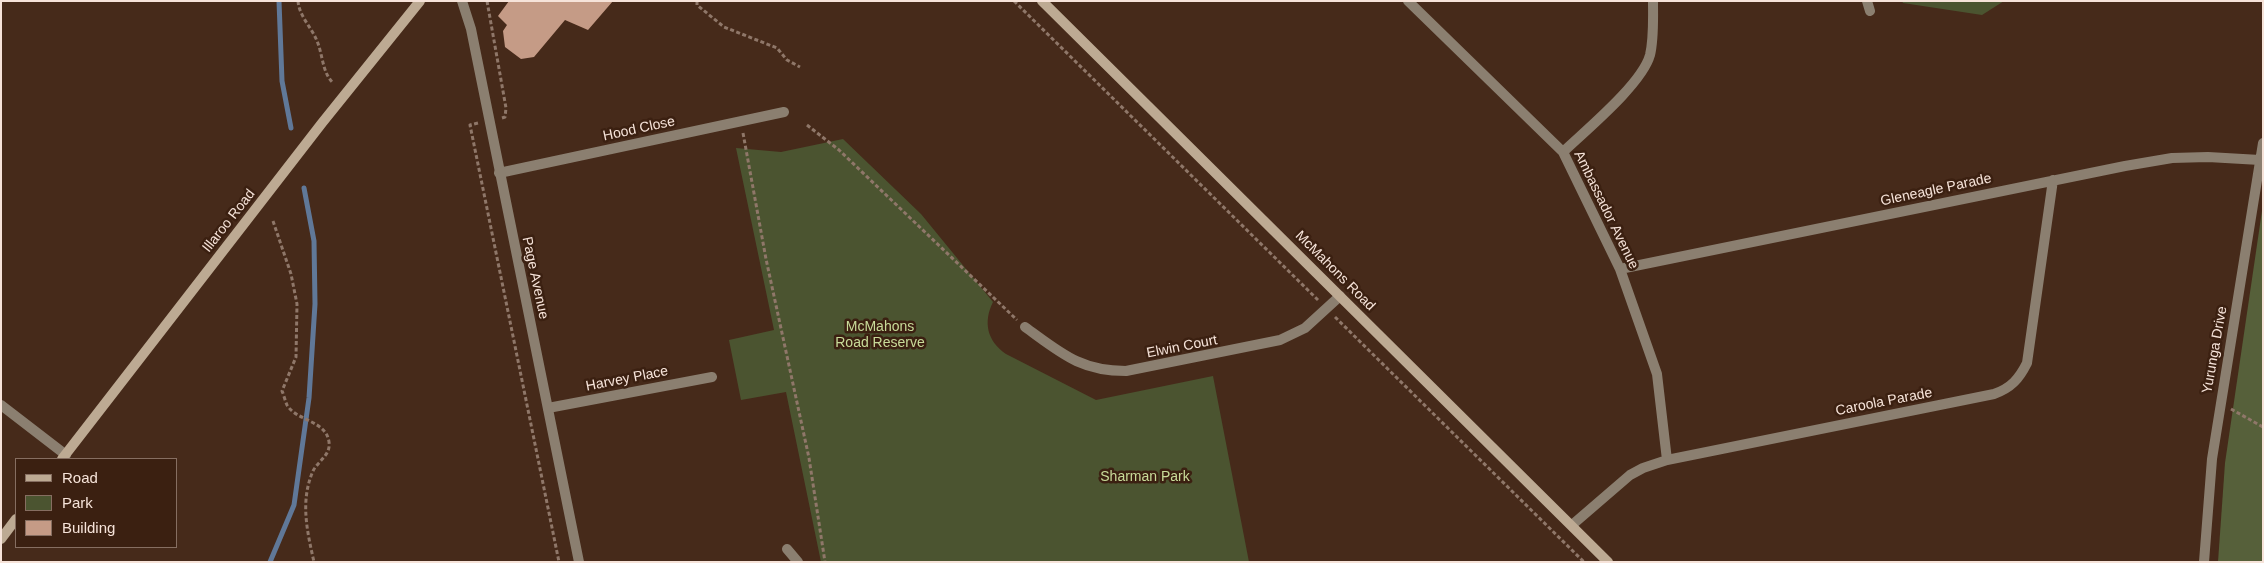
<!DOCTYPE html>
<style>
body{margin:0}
#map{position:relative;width:2264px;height:563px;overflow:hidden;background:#462a1a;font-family:Helvetica,sans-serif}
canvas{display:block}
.frame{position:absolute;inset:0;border:2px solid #f6e3d9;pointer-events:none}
.legend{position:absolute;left:15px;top:458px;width:162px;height:90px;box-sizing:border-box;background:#3b2011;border:1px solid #866e61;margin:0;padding:6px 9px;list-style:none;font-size:15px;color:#f6e3d9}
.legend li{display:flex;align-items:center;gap:10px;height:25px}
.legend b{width:25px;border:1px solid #866e61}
</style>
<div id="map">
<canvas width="2264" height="563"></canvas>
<div class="frame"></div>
<ul class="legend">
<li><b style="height:6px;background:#bdaa93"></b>Road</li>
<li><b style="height:14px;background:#4b5430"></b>Park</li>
<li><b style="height:14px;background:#c59b86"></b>Building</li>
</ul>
</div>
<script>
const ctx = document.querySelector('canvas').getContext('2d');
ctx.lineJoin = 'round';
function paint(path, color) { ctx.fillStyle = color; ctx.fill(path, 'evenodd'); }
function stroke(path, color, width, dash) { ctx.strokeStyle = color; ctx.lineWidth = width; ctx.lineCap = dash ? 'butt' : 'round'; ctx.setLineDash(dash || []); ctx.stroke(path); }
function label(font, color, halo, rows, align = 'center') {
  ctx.font = font + ' Helvetica,sans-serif'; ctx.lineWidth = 5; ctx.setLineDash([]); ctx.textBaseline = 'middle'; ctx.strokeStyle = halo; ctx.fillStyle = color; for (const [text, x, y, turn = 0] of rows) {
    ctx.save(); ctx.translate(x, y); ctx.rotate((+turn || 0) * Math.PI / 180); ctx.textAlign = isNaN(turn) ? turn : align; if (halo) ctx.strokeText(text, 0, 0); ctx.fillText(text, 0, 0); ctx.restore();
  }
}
paint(new Path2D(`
 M1902,1H2004L1982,15L1903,3Z
 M843,139L921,214L993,302C983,322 987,341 1006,354L1096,400L1213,376L1249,562H821L786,392L741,400L729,340L774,330L736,148L781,152Z`), '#4b5430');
paint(new Path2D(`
 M2263,204V562H2218L2225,463Z`), '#56603a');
stroke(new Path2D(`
 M279,1L282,81L291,128
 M270,562L294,505L309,398L315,304L314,241L304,188`), '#607898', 5);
paint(new Path2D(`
 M509,1H613L588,30L565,20L534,57L521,59L505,47L503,31L507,25L498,16Z`), '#c59b86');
stroke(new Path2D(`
 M298,1C299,16 312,28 317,41C323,55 322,72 333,83
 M487,1L506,108L505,117L502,118
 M697,1V5L724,27L777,48L787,60L800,67
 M1014,1L1318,300
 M478,123L470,125L559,562
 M807,125L839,150L1017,320
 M743,133L766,259L809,458L825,562
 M273,221L291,274L297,304L296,357L282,391C284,395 285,401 287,405C296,421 326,420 329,442C331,455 318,461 313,471C300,501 307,531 314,562
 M1335,317L1584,562
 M2231,409L2263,427`), '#8f7769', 3, [4, 2.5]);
stroke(new Path2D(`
 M1408,1L1563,152L1620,269L1657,374L1667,460
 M1867,1L1870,11
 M1563,152C1586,130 1642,84 1650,55C1654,38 1653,19 1653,1
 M499,173L784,112
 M1620,269L2125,166L2172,158L2208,157L2260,160
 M1025,327C1061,353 1080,371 1126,371L1280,340L1305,328L1340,296
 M1,405L66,455
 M548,408L712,377
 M1572,525L1630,475L1643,468L1667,460L1994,394C2011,388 2019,379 2027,363L2053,180
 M787,549L798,562
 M2204,562L2212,459L2263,143`), '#8b7f70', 10);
stroke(new Path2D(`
 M462,1L471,29L579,562`), '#8b7f70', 10);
stroke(new Path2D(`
 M1042,1L1608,562
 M62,459L322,123L420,1
 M1,539L16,519`), '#bdaa93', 10);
label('14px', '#f6e3d9', '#3b2011', [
 ["Hood Close",639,129,-12],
 ["Gleneagle Parade",1936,190,-12],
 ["Ambassador Avenue",1606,210,64],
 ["Illaroo Road",229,221,-52],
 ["McMahons Road",1335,271,45],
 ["Page Avenue",535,278,78],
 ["Elwin Court",1182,347,-11],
 ["Yurunga Drive",2215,350,-80],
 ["Harvey Place",627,379,-11],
 ["Caroola Parade",1884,402,-11]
]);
label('14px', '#c8db99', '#3b2011', [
 ["McMahons",880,327],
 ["Road Reserve",880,343],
 ["Sharman Park",1145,477]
]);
</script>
